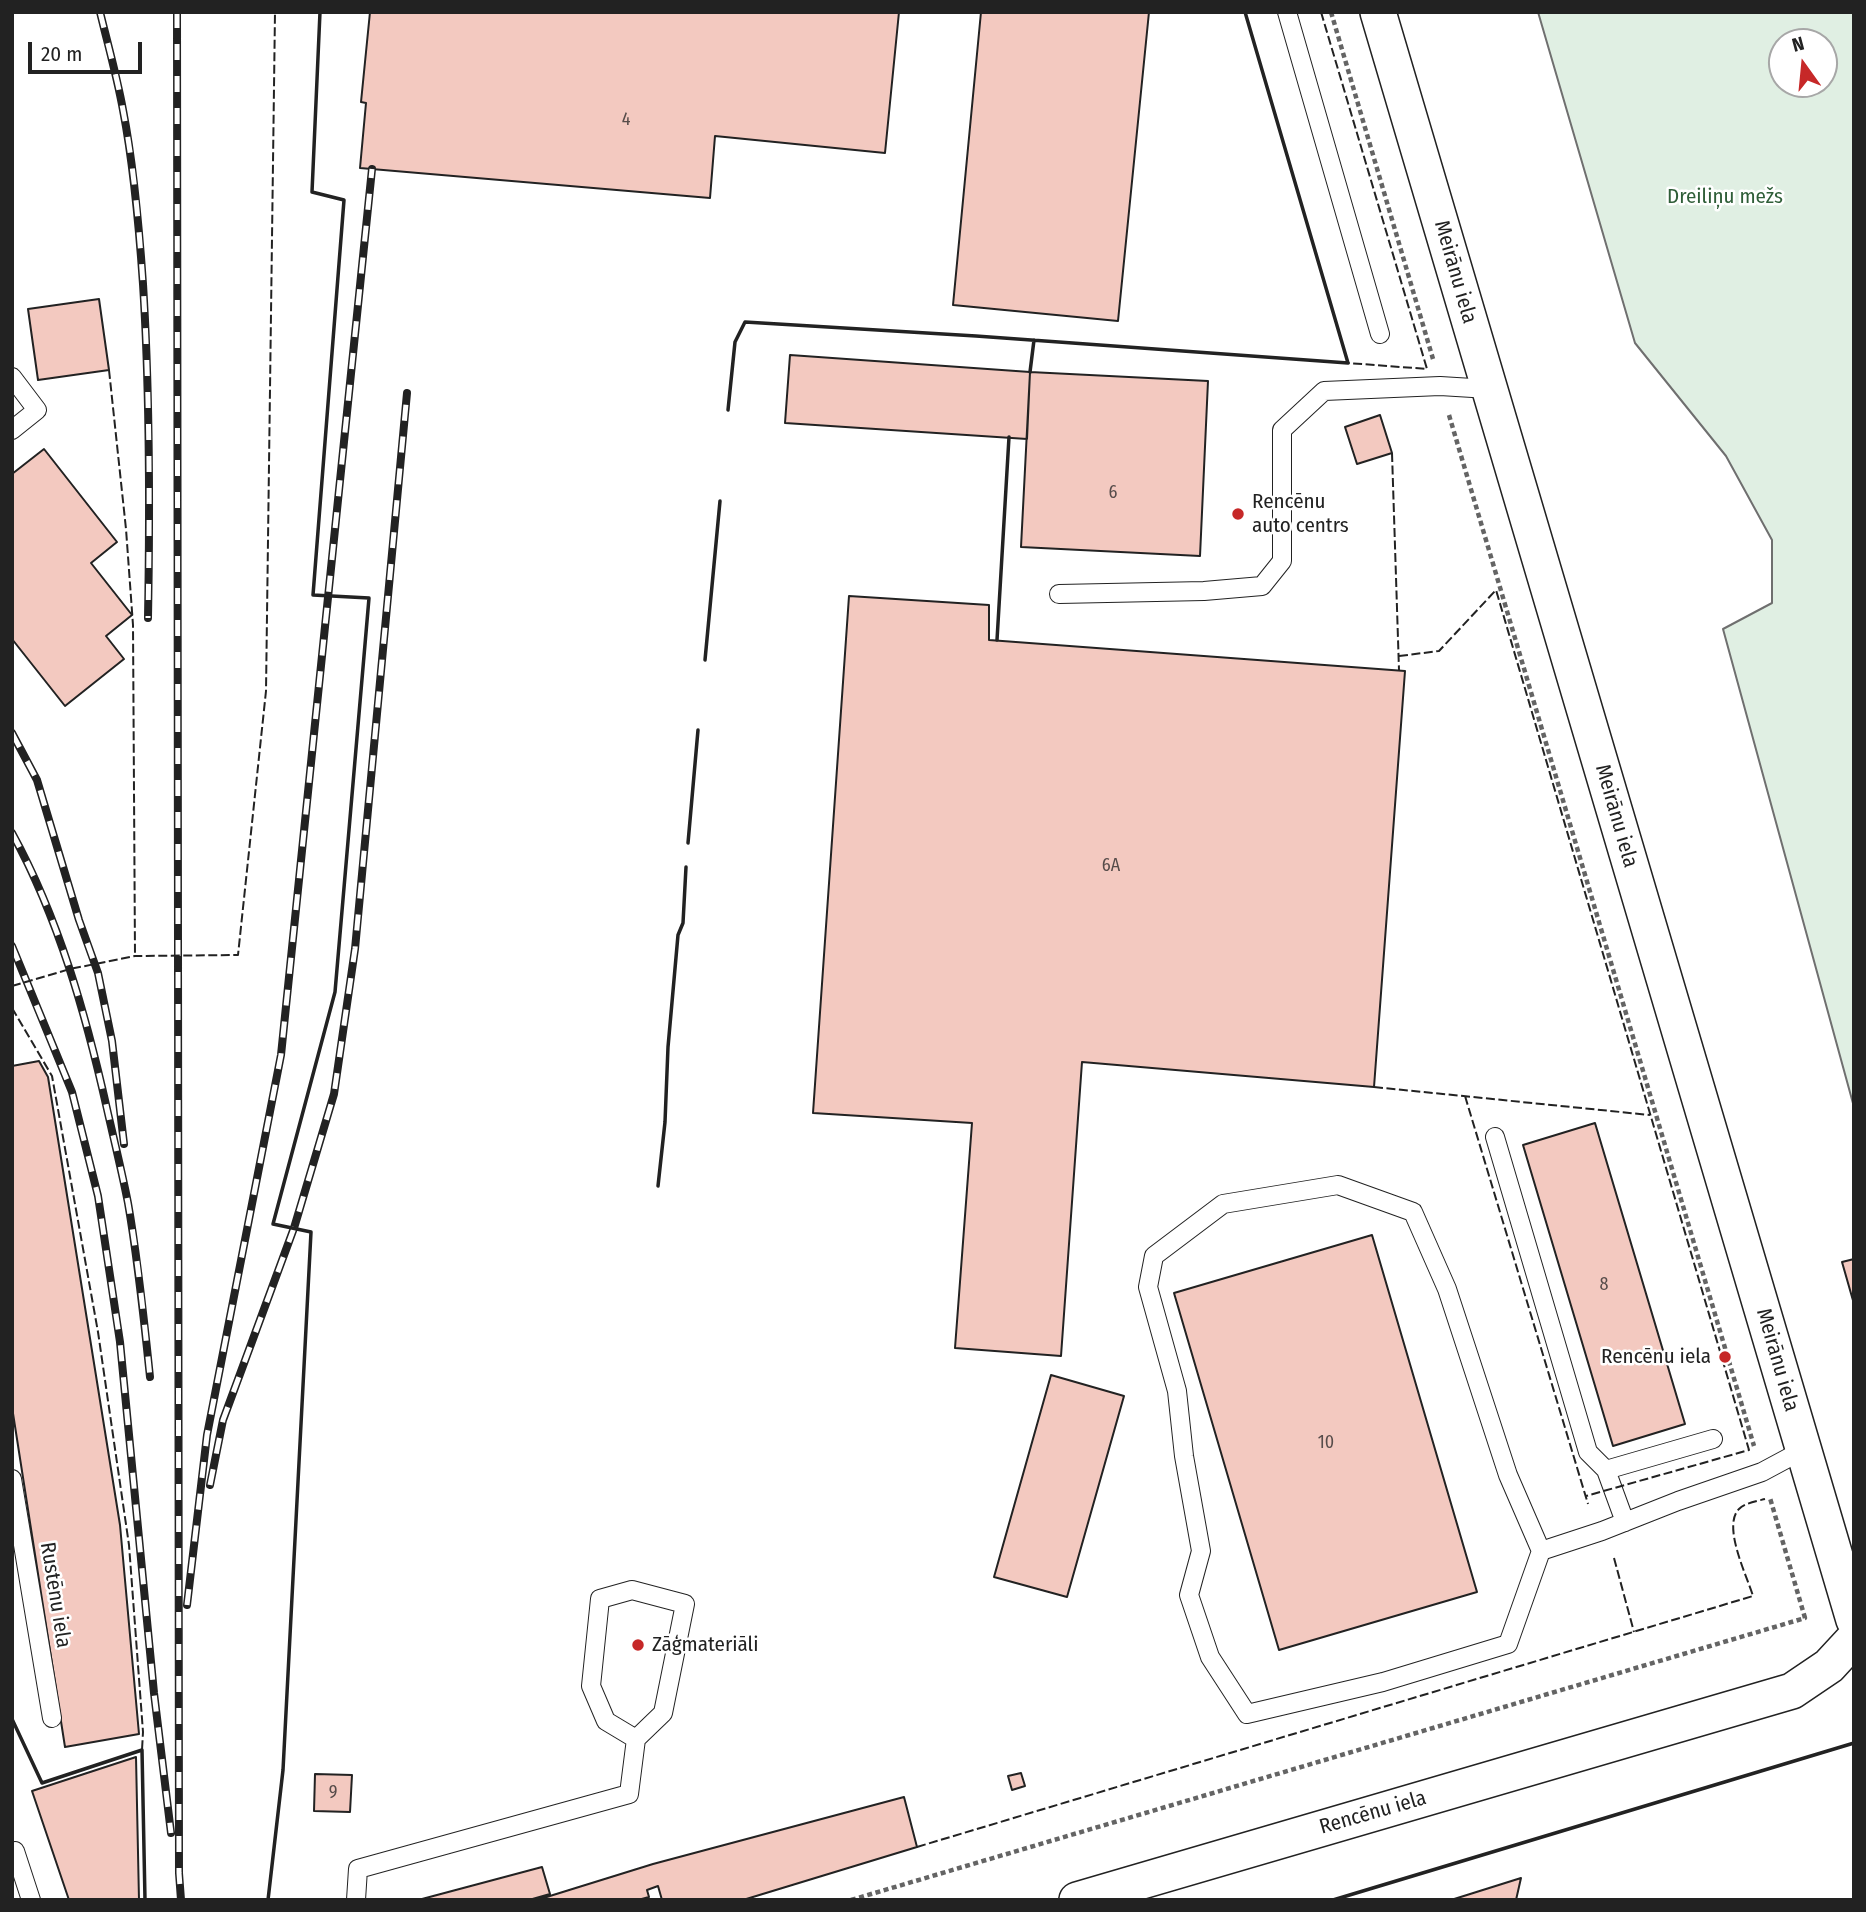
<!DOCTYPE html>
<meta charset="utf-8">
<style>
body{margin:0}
#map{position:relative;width:1866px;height:1912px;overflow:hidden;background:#fff;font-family:"Fira Sans Condensed",sans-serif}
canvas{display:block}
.frame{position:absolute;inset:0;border:14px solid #222;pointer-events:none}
.north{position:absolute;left:1768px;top:28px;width:70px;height:70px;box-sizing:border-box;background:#fff;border:2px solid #a7a7a7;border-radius:50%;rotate:345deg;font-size:19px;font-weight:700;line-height:28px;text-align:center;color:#222}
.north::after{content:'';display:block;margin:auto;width:24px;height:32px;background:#c62828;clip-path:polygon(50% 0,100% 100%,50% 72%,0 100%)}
.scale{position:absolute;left:28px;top:42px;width:114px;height:32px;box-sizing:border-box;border:4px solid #222;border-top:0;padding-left:9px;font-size:21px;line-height:24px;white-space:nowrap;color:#222;-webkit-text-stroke:5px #fff;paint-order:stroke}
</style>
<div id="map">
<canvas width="1866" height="1912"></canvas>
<div class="frame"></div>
<div class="north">N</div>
<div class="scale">20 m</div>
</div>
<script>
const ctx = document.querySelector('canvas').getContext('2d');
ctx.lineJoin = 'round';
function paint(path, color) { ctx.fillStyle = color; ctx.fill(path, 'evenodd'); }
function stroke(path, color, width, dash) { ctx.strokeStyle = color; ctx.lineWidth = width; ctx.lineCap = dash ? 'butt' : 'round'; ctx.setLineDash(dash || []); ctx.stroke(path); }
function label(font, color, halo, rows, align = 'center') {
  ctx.font = font + ' "Fira Sans Condensed",sans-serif'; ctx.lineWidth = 5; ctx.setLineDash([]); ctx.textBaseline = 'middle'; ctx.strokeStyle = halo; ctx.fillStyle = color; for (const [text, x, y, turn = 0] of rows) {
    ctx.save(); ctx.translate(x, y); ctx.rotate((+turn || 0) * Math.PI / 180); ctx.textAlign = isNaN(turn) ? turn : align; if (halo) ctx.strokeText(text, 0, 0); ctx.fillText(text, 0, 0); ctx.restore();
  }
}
const green = new Path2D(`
 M1538,12H1854V1107L1723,629L1772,603V540L1726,456L1635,343ZM1782,42H1824V84H1782Z`);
paint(green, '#e0efe3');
stroke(green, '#6f6f6f', 2);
const building = new Path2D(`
 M370,12H899L885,153L715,136L710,198L360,168L366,103L361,102Z
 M981,12H1149L1118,321L953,305Z
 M99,299L109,370L38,380L28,309Z
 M790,355L1030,372L1027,439L785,423Z
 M1030,372L1208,381L1200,556L1021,547Z
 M1380,415L1392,453L1357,464L1345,427Z
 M44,449L117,542L91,563L132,615L106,636L124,659L65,706L12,639V474Z
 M849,596L989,605V640L1405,671L1374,1087L1082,1062L1061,1356L955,1348L972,1123L813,1113Z
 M39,1061L48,1077L120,1525L139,1734L65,1747L12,1407V1066Z
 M1595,1123L1685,1424L1613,1446L1523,1145Z
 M1372,1235L1477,1592L1279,1650L1174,1293Z
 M1854,1259V1304L1842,1262Z
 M1051,1375L1124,1396L1067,1597L994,1577Z
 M136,1757L139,1900H69L32,1791Z
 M1021,1773L1025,1786L1012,1790L1008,1776Z
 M315,1774L352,1775L350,1812L314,1811Z
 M904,1797L917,1847L743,1900H662L658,1886L647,1890L649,1897L638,1900H537L653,1864Z
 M542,1867L550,1894L529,1900L422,1899Z
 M1521,1878L1516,1900H1451Z`);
paint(building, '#f3c9c0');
stroke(building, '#222', 2);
const service = new Path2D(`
 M1287,12L1380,334
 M12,377L37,410L12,430
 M1059,594L1204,591L1262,586L1282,561V430L1324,391L1440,386L1489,389
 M1495,1137L1588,1452L1606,1470
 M12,1479L52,1718
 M1625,1522L1606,1470L1713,1439
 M1541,1551L1508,1475L1447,1289L1413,1212L1338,1185L1223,1204L1154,1256L1148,1287L1177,1391L1184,1456L1201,1551L1189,1595L1210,1657L1247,1714L1383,1682L1508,1644L1541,1551L1602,1531L1678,1501L1762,1472L1803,1450
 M12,1852L15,1851L31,1900
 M356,1900L358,1869L629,1794L636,1739L663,1713L685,1604L632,1590L600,1599L591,1686L606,1721L636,1739`);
const minor = new Path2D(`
 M1378,12L1854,1620
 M1077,1900L1792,1691L1829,1666L1854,1639`);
stroke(service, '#222', 20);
stroke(minor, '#222', 38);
stroke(new Path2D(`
 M1331,12L1433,359
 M1449,415L1754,1446
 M851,1900L1805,1618L1770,1498`), '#646464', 4.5, [5, 3.5]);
stroke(service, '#fff', 18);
stroke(minor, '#fff', 35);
const rail = new Path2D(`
 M100,12C108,45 117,77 123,110C134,167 139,226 143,284C150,395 150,506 148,618
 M177,12L179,1873L181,1900
 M12,733L37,780L79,920L98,973L112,1041L124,1144
 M12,833C59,919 86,1015 107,1109C114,1140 122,1172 128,1203C138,1260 144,1319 150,1377
 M12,946L72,1092L98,1196L120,1342L154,1693L171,1833
 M210,1485L223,1420L294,1228L334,1094L355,949L407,393
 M187,1605L207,1435L281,1055L372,169`);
stroke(rail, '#222', 8);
stroke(rail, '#fff', 5, [16]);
stroke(new Path2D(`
 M1321,12L1427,369L1348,363
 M109,370L126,529L133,625L135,956
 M1392,453L1399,670
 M1399,656L1439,651L1496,590L1749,1450L1586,1496
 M12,986L70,969L135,956L238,955L266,691L275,12
 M12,1008L52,1076L98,1332L129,1545L143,1732L142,1750
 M1374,1087L1650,1115
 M1465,1096L1588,1504
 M1614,1558L1634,1632
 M917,1847L1753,1596C1747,1576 1722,1526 1739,1509C1745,1503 1757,1501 1765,1499`), '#222', 2, [9, 3.5]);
stroke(new Path2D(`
 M1030,372L1034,340
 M728,410L735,342L745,322L976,336L1348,363L1245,12
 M997,640L1009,437
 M705,660L720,501
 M688,843L698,730
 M658,1186L665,1122L668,1047L678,935L683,923L686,867
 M12,1719L42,1783L142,1750L145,1900
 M268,1900L283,1770L311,1232L273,1224L335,992L369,598L313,595L344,200L312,192L320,12
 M1333,1900L1854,1743`), '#222', 3.5);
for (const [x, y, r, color] of [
 [1238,514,7,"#c62828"],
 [1725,1357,7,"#c62828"],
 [638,1645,7,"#c62828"]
]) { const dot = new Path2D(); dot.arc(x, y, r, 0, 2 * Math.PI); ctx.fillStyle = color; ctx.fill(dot); stroke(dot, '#fff', 2.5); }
label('18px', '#564c4a', null, [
 ["4",626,120],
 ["6",1113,493],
 ["6A",1111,866],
 ["8",1604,1285],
 ["10",1326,1443],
 ["9",333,1793]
]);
label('21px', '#2f5e38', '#fff', [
 ["Dreiliņu mežs",1725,197]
]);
label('21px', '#222', '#fff', [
 ["Meirānu iela",1455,272,74],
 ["Meirānu iela",1616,816,74],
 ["Meirānu iela",1777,1360,74],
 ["Rustēnu iela",55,1595,81],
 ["Rencēnu iela",1373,1813,-16]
]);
label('21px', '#222', '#fff', [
 ["Rencēnu",1252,502],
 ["auto centrs",1252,526],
 ["Rencēnu iela",1711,1357,"right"],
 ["Zāģmateriāli",652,1645]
], 'left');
</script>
